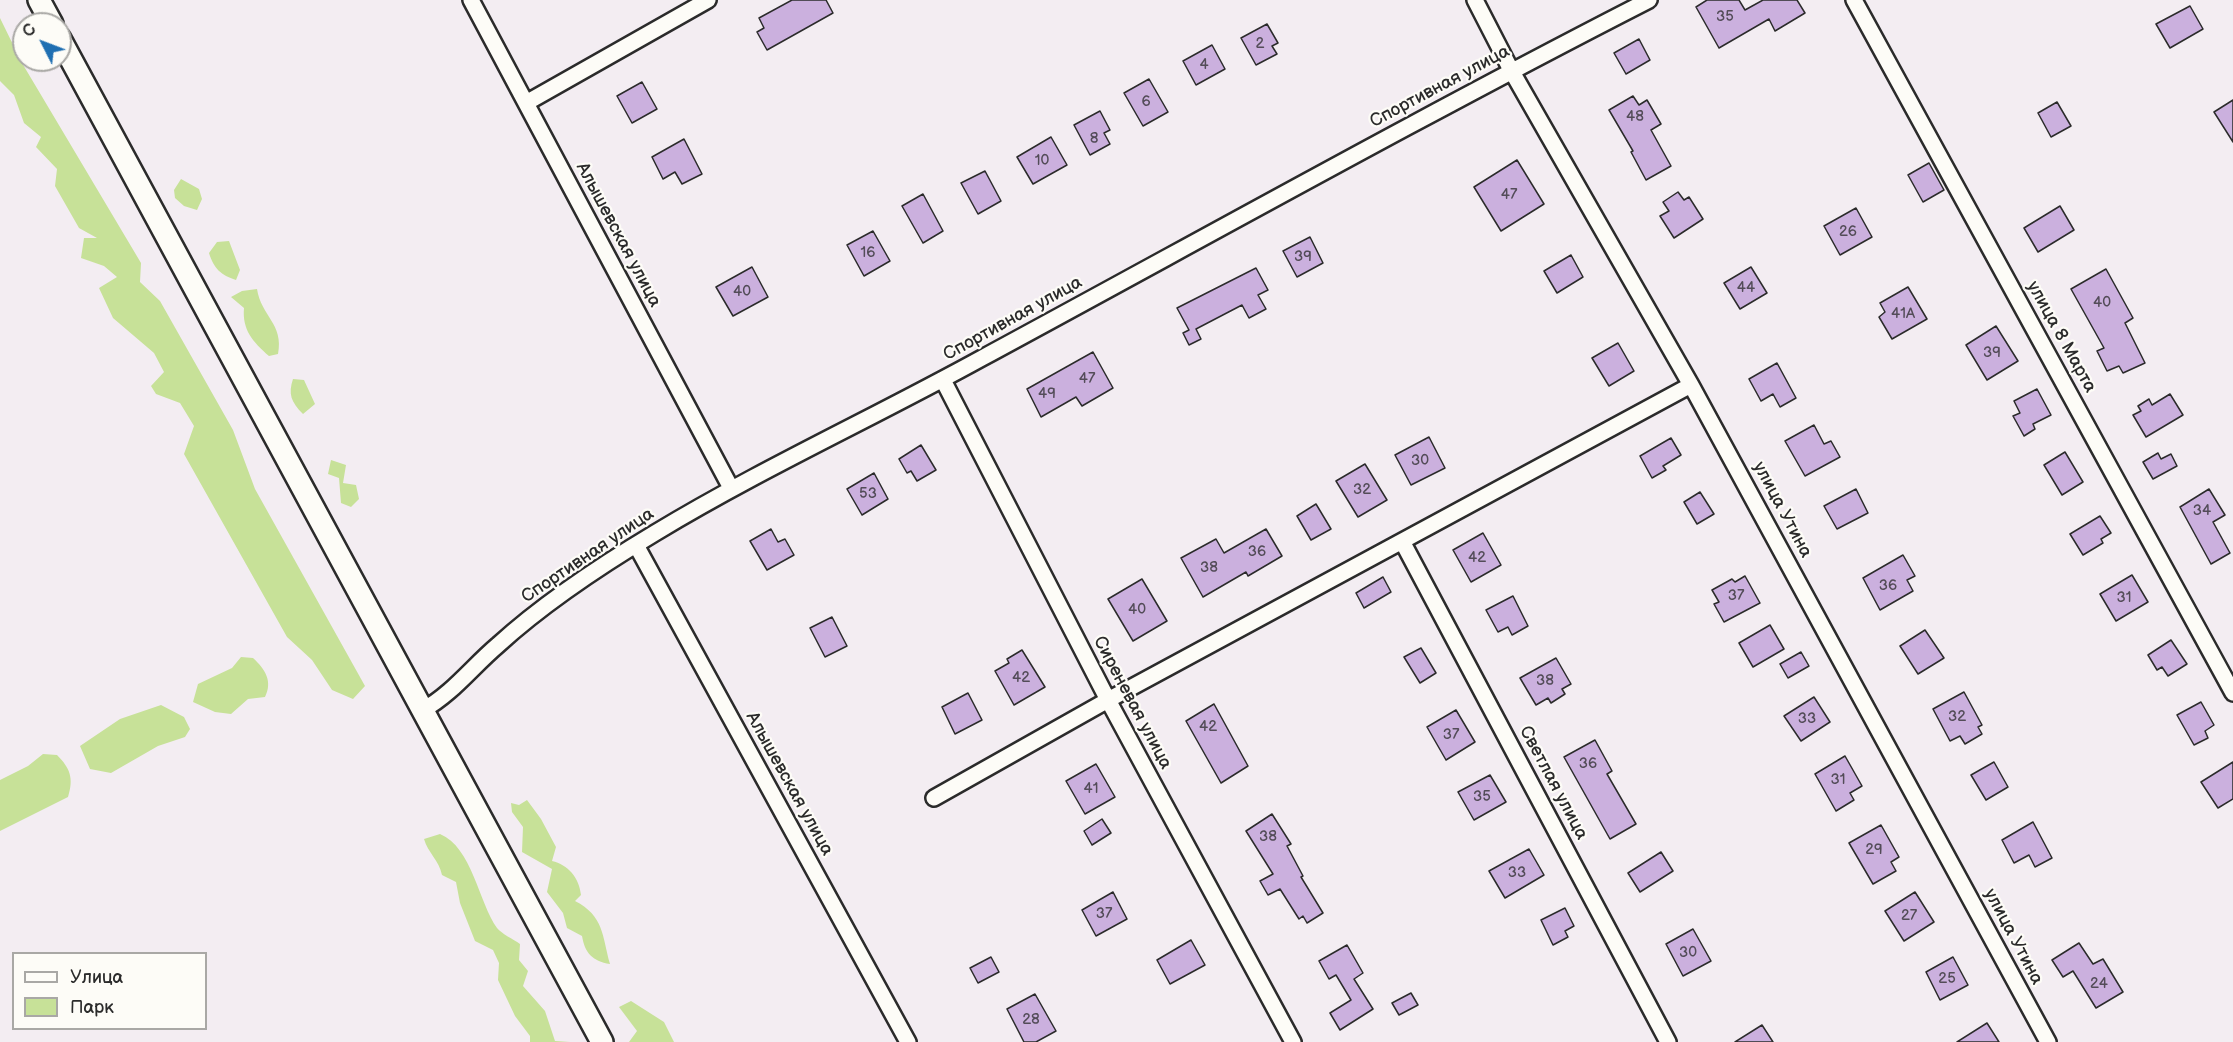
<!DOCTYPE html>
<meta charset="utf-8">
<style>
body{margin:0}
#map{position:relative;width:2233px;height:1042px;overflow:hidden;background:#f3edf2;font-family:"Balsamiq Sans",sans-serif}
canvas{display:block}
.legend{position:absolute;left:12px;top:952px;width:195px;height:78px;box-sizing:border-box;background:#fdfcf7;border:2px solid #a9a8a5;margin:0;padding:8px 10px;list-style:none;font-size:18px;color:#2b2b2b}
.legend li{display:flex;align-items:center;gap:12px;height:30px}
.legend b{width:30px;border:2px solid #a9a8a5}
.north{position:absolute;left:12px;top:12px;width:60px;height:60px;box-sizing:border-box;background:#fdfcf7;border:2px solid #a9a8a5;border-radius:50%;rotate:312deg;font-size:16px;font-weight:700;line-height:24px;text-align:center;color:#2b2b2b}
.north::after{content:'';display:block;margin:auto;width:21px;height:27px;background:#1f6fb2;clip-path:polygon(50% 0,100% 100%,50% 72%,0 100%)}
</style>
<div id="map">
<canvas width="2233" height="1042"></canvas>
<ul class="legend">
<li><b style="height:8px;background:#fdfcf7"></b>Улица</li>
<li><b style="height:16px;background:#c7e198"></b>Парк</li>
</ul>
<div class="north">С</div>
</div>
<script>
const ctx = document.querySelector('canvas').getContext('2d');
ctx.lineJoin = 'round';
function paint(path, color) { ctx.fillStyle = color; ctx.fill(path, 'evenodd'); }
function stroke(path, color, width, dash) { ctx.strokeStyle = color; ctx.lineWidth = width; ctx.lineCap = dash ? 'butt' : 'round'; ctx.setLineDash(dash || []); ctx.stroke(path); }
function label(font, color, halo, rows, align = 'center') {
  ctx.font = font + ' "Balsamiq Sans",sans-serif'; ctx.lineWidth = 4.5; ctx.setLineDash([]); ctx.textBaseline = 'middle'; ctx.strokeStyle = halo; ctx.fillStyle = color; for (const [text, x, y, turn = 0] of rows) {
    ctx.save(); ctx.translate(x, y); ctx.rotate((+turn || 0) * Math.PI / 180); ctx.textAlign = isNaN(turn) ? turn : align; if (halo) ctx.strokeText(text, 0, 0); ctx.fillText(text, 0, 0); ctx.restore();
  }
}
paint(new Path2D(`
 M0,18L22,63L141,263L140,282L160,301L233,430L255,489L365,686L353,699L332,690L312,660L287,637L184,454L194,426L180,403L156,394L151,386L164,372L154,353L113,318L99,288L117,277L104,266L81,258L84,238H97L79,228L55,186L57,169L36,147L41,137L24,123L14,95L0,81Z
 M181,179L199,189L202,199L197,210L184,206L175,198L174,190Z
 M229,241L240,270L236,280C221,275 214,269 209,253L217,242Z
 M257,289C261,316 284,324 278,354L269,356C253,342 242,330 244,308L231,297L242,291Z
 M293,379L304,380L315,404L303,414C291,402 288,394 293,379Z
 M331,460L346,465L343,483L356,485L359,499L351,507L341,503L339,478L328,474Z
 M241,657L253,658C265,669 273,681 265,697L248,699L231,714L215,712L193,702L198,684L232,668Z
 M161,705L184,717L190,729L185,737L158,746L111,773L90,769L80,746L120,719Z
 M43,754L57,755C70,768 74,778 68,797L0,831V780L28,766Z
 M527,800L541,819L556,847L552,861C568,865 579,877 581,895L575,901C604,916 602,935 610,964C592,961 585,953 582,936L567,928L563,913L547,892L552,869L522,852L523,827L512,812L511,803L519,805Z
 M440,834C472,847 479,903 497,928C502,934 513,939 520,944L519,960L528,971L523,986L545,1011L555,1041L570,1042H530V1036L515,1016L498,980L499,963L493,950L475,941L460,903L456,882L442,875C439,860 428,853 424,839Z
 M631,1001L664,1022L674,1042H629L637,1031L619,1007Z`), '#c7e198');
const building = new Path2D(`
 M792,0H826L833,13L767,50L757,32L764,28L759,18Z
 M1707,0H1739L1745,10L1763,0H1797L1805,13L1775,31L1769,19L1719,48L1696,7Z
 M2190,6L2203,29L2170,48L2156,24Z
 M1267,24L1278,43L1272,46L1277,54L1256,65L1241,38Z
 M1639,39L1650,60L1626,74L1614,53Z
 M1212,45L1225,69L1196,85L1183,61Z
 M1149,79L1168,112L1143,126L1124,93Z
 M642,82L657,109L632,123L617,96Z
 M1633,96L1639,105L1647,100L1661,124L1651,130L1671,166L1646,180L1631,152L1633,151L1609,110Z
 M2233,100V142L2214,112Z
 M2057,102L2071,126L2051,137L2038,113Z
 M1100,111L1110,130L1104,133L1110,144L1090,155L1074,125Z
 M1051,137L1067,165L1033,184L1017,157Z
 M684,139L702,174L682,184L675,172L663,179L652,157Z
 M1517,160L1544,204L1501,231L1474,187Z
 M1929,163L1944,190L1923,202L1908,175Z
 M985,171L1001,201L978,214L961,183Z
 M1678,192L1684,200L1689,197L1703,219L1674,238L1660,216L1669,211L1663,202Z
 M923,194L943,231L923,243L902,206Z
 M2060,206L2074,230L2038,252L2024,228Z
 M1856,208L1872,237L1840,255L1824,226Z
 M873,231L890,261L864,276L847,245Z
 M1310,237L1323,263L1297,277L1283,251Z
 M1571,255L1583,277L1557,293L1544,271Z
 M752,267L768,297L733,316L716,287Z
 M1751,267L1767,293L1740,309L1724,283Z
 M1256,268L1268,290L1258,295L1266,309L1249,318L1242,305L1196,329L1201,339L1189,345L1183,333L1189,330L1177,308Z
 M2106,269L2133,318L2125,323L2145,363L2123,373L2119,366L2107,371L2097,351L2104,348L2071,289Z
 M1908,287L1927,319L1892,339L1879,317L1885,312L1880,303Z
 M1996,326L2018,361L1987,380L1966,345Z
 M1618,343L1634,371L1609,386L1592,358Z
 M1093,352L1113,388L1082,406L1076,397L1041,417L1027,389Z
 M1777,363L1796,398L1780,407L1773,394L1761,401L1749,379Z
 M2037,389L2051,415L2033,424L2035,429L2024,436L2013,416L2020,413L2014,401Z
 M2170,394L2183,415L2146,437L2133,415L2141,411L2138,406L2149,399L2152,405Z
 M1814,425L1824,444L1831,441L1840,457L1805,476L1785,441Z
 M1429,437L1445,468L1411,485L1395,455Z
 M1671,438L1681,455L1663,466L1666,470L1652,478L1640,456Z
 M921,445L936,470L917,481L911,471L907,473L899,459Z
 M2065,452L2083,482L2062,495L2044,465Z
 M2158,453L2161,459L2171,454L2177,466L2153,479L2143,462Z
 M1365,464L1387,500L1358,517L1336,481Z
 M874,473L888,499L862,515L847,489Z
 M1856,489L1868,513L1837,529L1824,506Z
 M2209,489L2225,515L2213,522L2230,553L2211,564L2180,507Z
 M1700,492L1714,514L1697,524L1684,502Z
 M1316,504L1331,529L1311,540L1297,516Z
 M2100,516L2111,533L2101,539L2103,543L2083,555L2070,534Z
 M771,529L778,542L785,539L794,555L767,570L750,541Z
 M1266,529L1282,556L1248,576L1246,572L1203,597L1181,558L1216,539L1224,553Z
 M1483,533L1501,565L1471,582L1453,550Z
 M1903,555L1915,576L1907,580L1913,591L1880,610L1863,578Z
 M2132,575L2148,602L2116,621L2100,594Z
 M1745,576L1760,603L1724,622L1714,604L1719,602L1712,590L1732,579L1735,582Z
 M1383,577L1391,592L1364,608L1356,593Z
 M1142,579L1167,621L1133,641L1108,599Z
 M1513,596L1528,626L1512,635L1508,627L1498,632L1486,610Z
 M832,617L847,646L825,657L810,628Z
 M1770,625L1784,649L1753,667L1739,643Z
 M1925,630L1944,658L1918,674L1900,646Z
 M2171,640L2187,664L2168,676L2162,667L2157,670L2148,655Z
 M1421,648L1436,673L1420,683L1404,657Z
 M1022,650L1045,687L1014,705L995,671L1009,663L1007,659Z
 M1801,652L1809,666L1788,678L1780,664Z
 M1556,658L1571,684L1562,689L1565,694L1551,703L1548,698L1536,705L1520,678Z
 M1964,692L1982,725L1978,727L1982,734L1965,744L1960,736L1950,741L1933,709Z
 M968,693L982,720L955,734L942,707Z
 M1814,697L1830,722L1801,741L1784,716Z
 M2201,702L2214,725L2205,731L2208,738L2194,745L2177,715Z
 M1214,704L1248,766L1221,783L1186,721Z
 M1456,710L1475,742L1446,760L1427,727Z
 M1595,740L1612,771L1607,774L1636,824L1610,839L1564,757Z
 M1845,756L1862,786L1850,793L1854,800L1836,811L1815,774Z
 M1994,762L2008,787L1986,800L1971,775Z
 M2233,762V799L2218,808L2201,782Z
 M1096,764L1115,797L1085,814L1066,781Z
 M1490,775L1506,802L1474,820L1458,792Z
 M1272,814L1291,844L1287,846L1303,876L1301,877L1323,913L1307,923L1303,916L1299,919L1280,889L1268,895L1260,881L1273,874L1246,831Z
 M1102,819L1111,833L1092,845L1084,831Z
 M2033,822L2052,858L2035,867L2029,855L2014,863L2002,840Z
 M1881,825L1899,857L1891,862L1896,871L1873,884L1849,843Z
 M1529,849L1544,875L1505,898L1489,871Z
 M1661,852L1673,871L1640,892L1628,873Z
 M1113,892L1127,919L1096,936L1082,910Z
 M1915,892L1934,922L1904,941L1885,911Z
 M1565,908L1574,926L1565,931L1568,937L1553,945L1541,920Z
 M1693,929L1711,961L1683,976L1666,944Z
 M1191,940L1205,965L1170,984L1157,960Z
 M2079,943L2093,964L2103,959L2123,992L2096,1008L2073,971L2063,977L2052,960Z
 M1347,945L1363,973L1354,979L1373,1009L1340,1030L1330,1013L1351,1000L1336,975L1329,979L1319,961Z
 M991,957L999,972L978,983L970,968Z
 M1953,957L1968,985L1940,1000L1926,972Z
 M1411,993L1418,1005L1399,1015L1392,1003Z
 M1035,994L1056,1031L1036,1042H1024L1007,1009Z
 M1987,1023L1999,1042H1957Z
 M1762,1025L1773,1042H1735Z`);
paint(building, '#cbb0de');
stroke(building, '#2b2b2b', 1.5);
const street = new Path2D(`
 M471,0L731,488
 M1475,0L1511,70L1691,385L2048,1042
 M1854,0L2233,693
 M526,103L708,0
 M943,380L1108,700L1293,1042
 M1403,543L1668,1042
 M636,545L908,1042
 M423,710C453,693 472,667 498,645C545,602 600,566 655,533C761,469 873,418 982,358C1204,238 1424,115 1649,0
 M934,798L1108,700L1691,385`);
const secondary = new Path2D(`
 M39,0L52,24
 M60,39L602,1042`);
stroke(street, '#2b2b2b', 20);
stroke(secondary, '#2b2b2b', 26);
stroke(street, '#fdfcf7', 15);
stroke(secondary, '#fdfcf7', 21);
label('15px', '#534c58', null, [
 ["35",1725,17],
 ["2",1260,44],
 ["4",1204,65],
 ["6",1146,102],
 ["48",1635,117],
 ["8",1094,139],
 ["10",1042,161],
 ["47",1509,195],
 ["26",1848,232],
 ["16",868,253],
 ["39",1303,257],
 ["44",1746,288],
 ["40",742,292],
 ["40",2102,303],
 ["41А",1903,314],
 ["39",1992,353],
 ["47",1087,379],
 ["49",1047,394],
 ["30",1420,461],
 ["32",1362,490],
 ["53",868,494],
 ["34",2202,511],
 ["36",1257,552],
 ["42",1477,558],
 ["38",1209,568],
 ["36",1888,586],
 ["37",1736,596],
 ["31",2124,598],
 ["40",1137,610],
 ["42",1021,678],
 ["38",1545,681],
 ["32",1957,717],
 ["33",1807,719],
 ["42",1208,727],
 ["37",1451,735],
 ["36",1588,764],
 ["31",1838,780],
 ["41",1091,789],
 ["35",1482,797],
 ["38",1268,837],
 ["29",1874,850],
 ["33",1517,873],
 ["37",1104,914],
 ["27",1909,916],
 ["30",1688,953],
 ["25",1947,979],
 ["24",2099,984],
 ["28",1031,1020]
]);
label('18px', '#2b2b2b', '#fdfcf7', [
 ["Спортивная улица",1440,87,-28],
 ["Алышевская улица",618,235,62],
 ["Спортивная улица",1013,319,-29],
 ["улица 8 Марта",2061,337,61],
 ["улица Утина",1782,510,62],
 ["Спортивная улица",588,556,-34],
 ["Сиреневая улица",1132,703,62],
 ["Светлая улица",1553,783,62],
 ["Алышевская улица",789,784,61],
 ["улица Утина",2013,937,62]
]);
</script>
